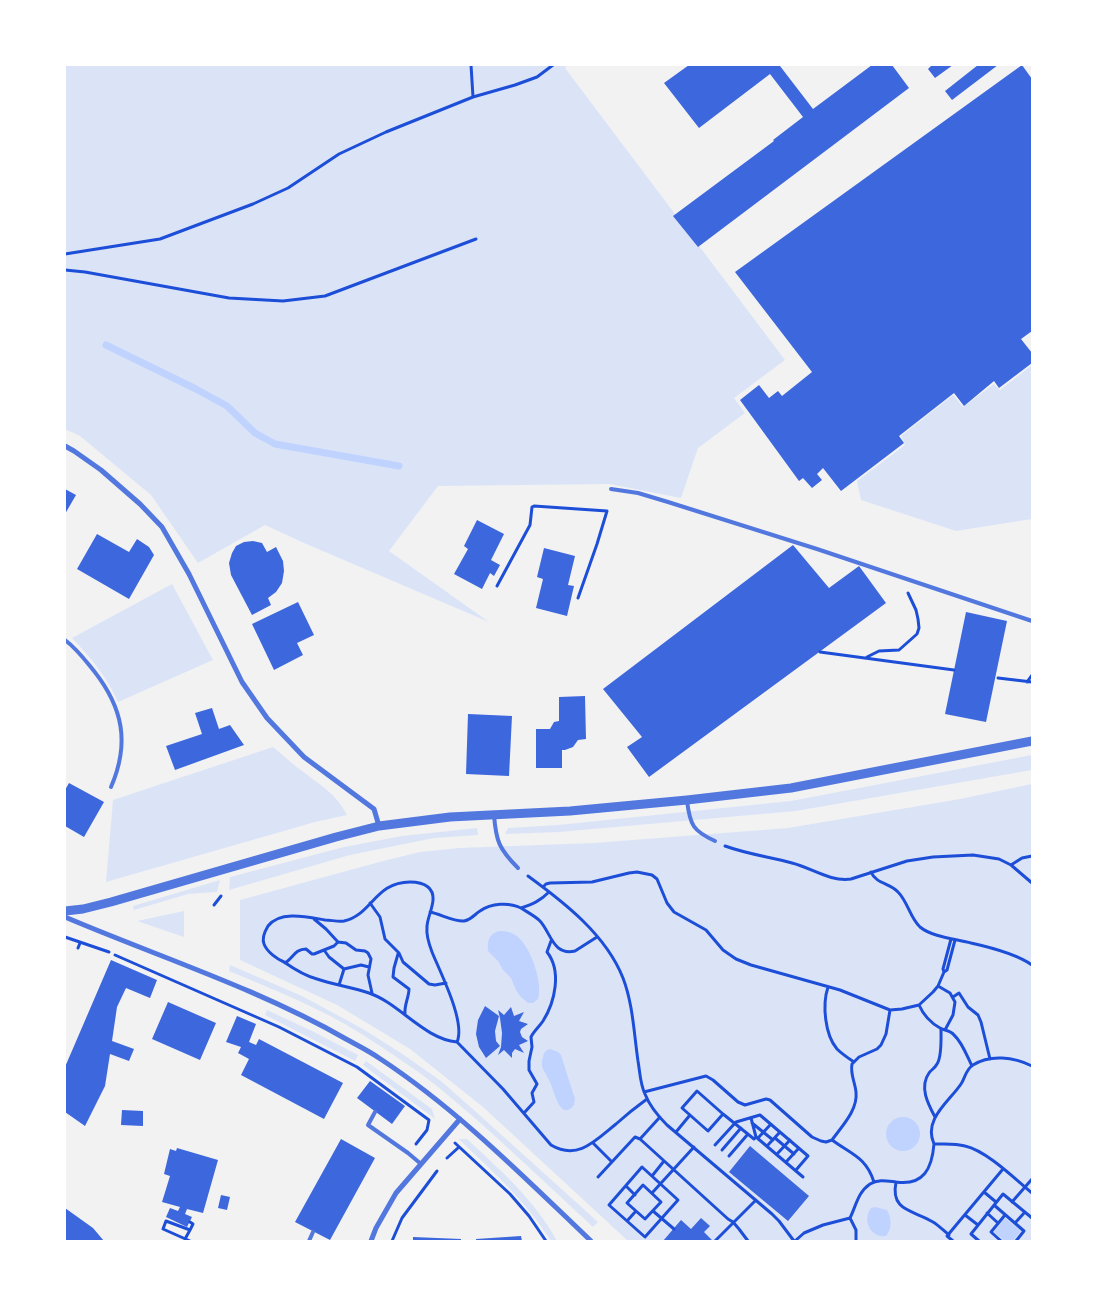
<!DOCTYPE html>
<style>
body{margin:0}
#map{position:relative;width:1097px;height:1306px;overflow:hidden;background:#f2f2f2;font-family:"Sofia Sans Condensed",sans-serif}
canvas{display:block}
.frame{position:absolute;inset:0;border:66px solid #fff;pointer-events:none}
</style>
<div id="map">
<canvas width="1097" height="1306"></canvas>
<div class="frame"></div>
</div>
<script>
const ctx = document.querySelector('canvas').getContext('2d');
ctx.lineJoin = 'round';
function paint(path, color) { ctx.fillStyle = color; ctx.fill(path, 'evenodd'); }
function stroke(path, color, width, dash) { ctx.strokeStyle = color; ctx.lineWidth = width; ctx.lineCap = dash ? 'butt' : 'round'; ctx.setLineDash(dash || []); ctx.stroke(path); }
paint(new Path2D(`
 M65,65H567L565,68L785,360L734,398L745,413L698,448L681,498L609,484L438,486L389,551L489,622L304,543L265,525L198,563L151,495L80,436L65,429Z
 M1032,365V519L956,531L861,500L857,481L905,445L901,436L953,395L963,407L994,384L1000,390Z
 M172,584L213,660L118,702C107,677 91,658 72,638Z
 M273,747C284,756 295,766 306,774C324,788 336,794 347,815L315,822L106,882L113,800Z
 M1032,755V770L796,811L559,832L505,834L508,828L558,825L791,801Z
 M1032,784V1241H628L483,1107L410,1049L337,1005L240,960V900L383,861L420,852L459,848L593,843L788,828L960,799Z
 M477,828L478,835L434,838L350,855L229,890L230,877L344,847L402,836Z
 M220,880L217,892L188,894L134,910L133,906Z
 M184,911V937L137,921Z
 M230,965L302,996L363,1029L404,1055L441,1081L484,1119L598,1222L593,1227C542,1180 492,1131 438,1087C414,1068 388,1051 363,1035C321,1008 274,990 229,971Z
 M267,1010L312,1031L358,1055L355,1061L265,1015Z
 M366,1061L432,1109L435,1119L363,1065Z
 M459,1139H467C500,1170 535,1200 557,1241H551C525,1200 493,1172 459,1139Z`), '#dbe4f7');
paint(new Path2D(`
 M499,931C506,931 512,932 518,937C531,948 543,983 538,999L533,1003H528L520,996L516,990L511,978L503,970L498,961L488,951C487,941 489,934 499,931Z
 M550,1049L558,1052L561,1055L573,1093L575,1098L574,1105C560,1123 554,1090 550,1082C546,1073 539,1067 543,1057C544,1052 546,1050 550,1049Z
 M886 1134a17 17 0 1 1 34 0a17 17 0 1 1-34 0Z
 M875,1207L887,1210C892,1218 892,1229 886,1236C870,1238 862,1220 871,1208Z
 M1005,1218L1021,1231L1013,1241H1005L994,1232Z`), '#bfd3fe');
stroke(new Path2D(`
 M106,345L196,389L227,406L255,433L275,444L399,466`), '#bfd3fe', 7);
paint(new Path2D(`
 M689,65H782L780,66L813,109L872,65H892L909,88L698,247L673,216L774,141L773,140L803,117L770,74L699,128L664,83Z
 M932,65H953L935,78L928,69Z
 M978,65H998L952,100L945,91Z
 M1022,65L1032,79V331L1021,339L1032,353V363L999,388L994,381L964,406L954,393L899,436L904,443L841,491L823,468L817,474L822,480L812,488L803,478L799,481L740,400L759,385L769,398L778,391L782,396L812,372L735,272Z
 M65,489L76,495L65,514Z
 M477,520L504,534L491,560L500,565L494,576L490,573L482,589L454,574L468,549L464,546Z
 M97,534L129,552L137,539L149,547L154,555L129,599L77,569Z
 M253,541L262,543L267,552L276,547L283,561L284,571L282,583L276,592L268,598L271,605L252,615L231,575L229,563L232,553L236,546L244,542Z
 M793,545L829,588L859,566L886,603L649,777L627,747L642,737L603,689Z
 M544,548L575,556L568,585L574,586L567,616L536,608L543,579L537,577Z
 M298,602L314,635L297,643L303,655L274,670L252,624Z
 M966,612L1007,621L986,722L945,714Z
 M585,696L586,739L578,740L573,747L565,750H562V768H536V729H550L554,722L559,721V697Z
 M212,708L219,729L230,725L244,745L175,770L166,746L202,734L195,713Z
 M468,714L512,716L509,776L466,774Z
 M69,783L104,802L84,837L65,826V790Z
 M111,960L157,980L150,998L126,988L117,1007L112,1041L134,1049L129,1061L110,1054L105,1086L85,1126L65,1112V1067Z
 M168,1002L216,1023L200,1060L152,1039Z
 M485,1006L499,1016L495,1031L496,1041L500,1046L486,1058L479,1047L476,1034L478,1020Z
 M511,1007L514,1016L524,1012L519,1021L528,1024L521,1029L520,1032L522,1037L528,1041L519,1045L524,1053L515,1049L512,1053V1058L504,1050L498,1055L501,1047L502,1033L500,1018L498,1010L504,1015Z
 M237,1016L256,1024L249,1042L256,1045L259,1039L343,1083L324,1119L241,1075L249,1059L238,1053L241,1047L226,1042Z
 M370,1081L405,1106L392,1124L357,1098Z
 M122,1110L143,1111V1126L121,1125Z
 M341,1139L375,1158L330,1240L295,1222Z
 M750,1146L809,1196L788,1221L729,1172Z
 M177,1148L218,1160L203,1213L187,1209L185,1214L192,1217L187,1227L166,1217L170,1208L178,1211L180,1207L162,1202L170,1176L164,1174L170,1149L176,1151Z
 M221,1195L230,1197L227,1210L218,1208Z
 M65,1208L93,1228L104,1241H65Z
 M701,1218L710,1226L704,1232L713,1241H663L681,1220L691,1229Z
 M521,1236L522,1241H476V1239Z
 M413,1237L461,1239V1241H413Z`), '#3d67dc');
stroke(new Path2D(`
 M471,65L473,97
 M65,254L160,239L253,204L288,188L339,154L386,132L473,97L515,85L537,77L553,65
 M65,270L85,272L229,298L283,301L325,296L476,239
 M497,586L530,525L532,507L534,506L607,511L597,544L578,598
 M820,652L954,670
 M867,657L879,651L899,650L917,634L919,628L918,619L916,610L908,593
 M998,678L1032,682
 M1027,682L1032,675
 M725,846C747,854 770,857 792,863C812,868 830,882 851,879L907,861L933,857L973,855L999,859L1011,865L1022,858L1032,856
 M1011,865L1032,883
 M871,872C876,884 890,883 898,892C908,902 910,918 920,927C932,937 956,939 971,943C989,947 1018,955 1032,965
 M528,876C565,903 606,935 623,978C633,1004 634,1034 638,1061C640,1072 640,1084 645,1094C650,1107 658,1116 667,1125L772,1214L779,1221L794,1241
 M543,887L546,884L550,883L592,882L629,873L637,872L652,875L657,879L667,903L674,912L706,930L723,950L736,959L751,965L840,990L890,1010L902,1009L919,1005L933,992L938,986L944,972L943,969L951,939
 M370,903L380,917L385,939L399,953L403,962L429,984L435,985L446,983
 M214,905L221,896
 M521,908C533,904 540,901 549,892
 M430,912C440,914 455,922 464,921C471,920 475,914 480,911C491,903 509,902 521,908C527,912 535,916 540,921C551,933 553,956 575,951L597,937
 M314,919L326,929L338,942L346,943L356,950L365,951L368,953L371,959L368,975L372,993
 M65,937L109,952
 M78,948L80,943
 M324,950L329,957L344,969L361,965L369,967
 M398,954L394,968L393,977L409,989C409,997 404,1005 405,1014
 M115,955L279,1027L357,1067L429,1120L427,1130L416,1144
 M285,963C293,958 295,949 306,949L312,954H314L334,946L338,942
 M944,972L947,970L955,940
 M339,985L344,969
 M938,986L950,993L955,1002L953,1015L945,1030
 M828,987C822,1005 825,1035 837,1049C842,1054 848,1058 854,1062
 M953,997L959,993L968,1007L978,1015L981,1022L990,1059
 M919,1005C923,1014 931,1023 940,1028C945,1031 950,1030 954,1035C962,1042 967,1056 972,1066
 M457,1042C466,1022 440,972 432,952C429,944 426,935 427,927C427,915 440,897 428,887C423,883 417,882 410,882C375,882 372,915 344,921C338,922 331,920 325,920C308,917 280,910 268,926C265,931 262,939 264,944C267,952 277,959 284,962C294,969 305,976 317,979C334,985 352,987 369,993C399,1003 424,1039 457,1042L503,1089L551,1145C578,1161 596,1140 616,1124C626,1115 636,1107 647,1099
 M697,1091L723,1114L708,1131L682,1108Z
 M644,1092L706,1076L713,1080L738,1102L745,1105L766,1099L770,1100L812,1137L821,1141L826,1142L832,1140C842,1126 858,1110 856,1092C855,1082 850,1074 852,1064L859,1057L877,1049L881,1045L886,1034L890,1010
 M524,1113L534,1102L532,1093L537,1084L529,1070V1061L532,1047L531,1037C534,1031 539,1027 543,1021C555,1002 562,971 547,952L551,941
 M723,1114L754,1139L756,1137L803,1177
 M660,1117L640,1139L728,1219L733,1222L739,1229L748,1241
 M935,1117C928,1104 919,1087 929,1073C931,1070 935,1068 937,1064C942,1057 941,1038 941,1029
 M751,1118L756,1137
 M752,1123L773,1140
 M676,1132L690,1115
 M758,1138L771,1124
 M775,1138L794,1154
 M832,1140C851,1154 866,1157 874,1182
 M455,1143L510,1194L529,1216L546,1241
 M593,1143L612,1162
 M934,1144C923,1119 949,1102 961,1084C965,1078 966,1069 973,1065C990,1054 1014,1057 1032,1066
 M715,1145L736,1122L760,1115L808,1156L796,1170
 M767,1146L780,1132
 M722,1150L741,1128
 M777,1154L790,1140
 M729,1156L748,1134
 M447,1158L459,1147
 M786,1162L799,1148
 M642,1167L678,1200L645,1237L609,1205Z
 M652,1176L664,1161
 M598,1177L635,1137L640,1139
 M896,1182C890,1212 914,1210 933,1222C938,1225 943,1230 949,1235
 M643,1185L661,1202L645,1219L627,1203Z
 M626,1186L635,1195
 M984,1192L996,1202
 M652,1193L694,1147
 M1012,1202L1032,1179
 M994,1205L1024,1231L1016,1241
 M653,1211L674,1229
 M987,1213L998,1223
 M965,1215L978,1225
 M850,1218C856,1206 858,1192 870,1184C878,1179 887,1181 896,1182C924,1186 932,1168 934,1144C944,1144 955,1143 965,1146C987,1151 1015,1179 1032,1193
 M627,1221L636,1211
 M190,1222L193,1224L190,1230L166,1221L163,1229L190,1241
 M1015,1223L1025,1212
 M185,1239L190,1230
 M392,1241L402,1218L437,1171
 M715,1241L756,1200
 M795,1241L804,1233L823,1225L850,1218L856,1230V1241
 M953,1241L947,1236L1003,1169
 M979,1241L971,1234L1003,1194L1032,1218
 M1001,1241L991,1232L1005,1215`), '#1d4ed8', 3);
stroke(new Path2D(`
 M611,489L638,493L668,502L817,549L1032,621
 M65,640C77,649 85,660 94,671C123,708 130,743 111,787
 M687,801C690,825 693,831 715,841
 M494,815C496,841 499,849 518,868
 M375,1112L368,1125L408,1153L421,1164
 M309,1241L313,1232`), '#5277de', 4);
stroke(new Path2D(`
 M65,446L74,451L101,470L140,504L162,527L189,574L242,682L267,718L304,757L374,809L379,826
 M65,917C159,957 257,988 346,1039C357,1045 369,1051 379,1058C457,1109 524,1177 591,1241
 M371,1241L376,1228L396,1193L460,1119`), '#5277de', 5);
stroke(new Path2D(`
 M65,911L83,909L111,902L336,837L379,826L450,817L570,811L687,800L791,788L1032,741`), '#5277de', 9);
</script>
